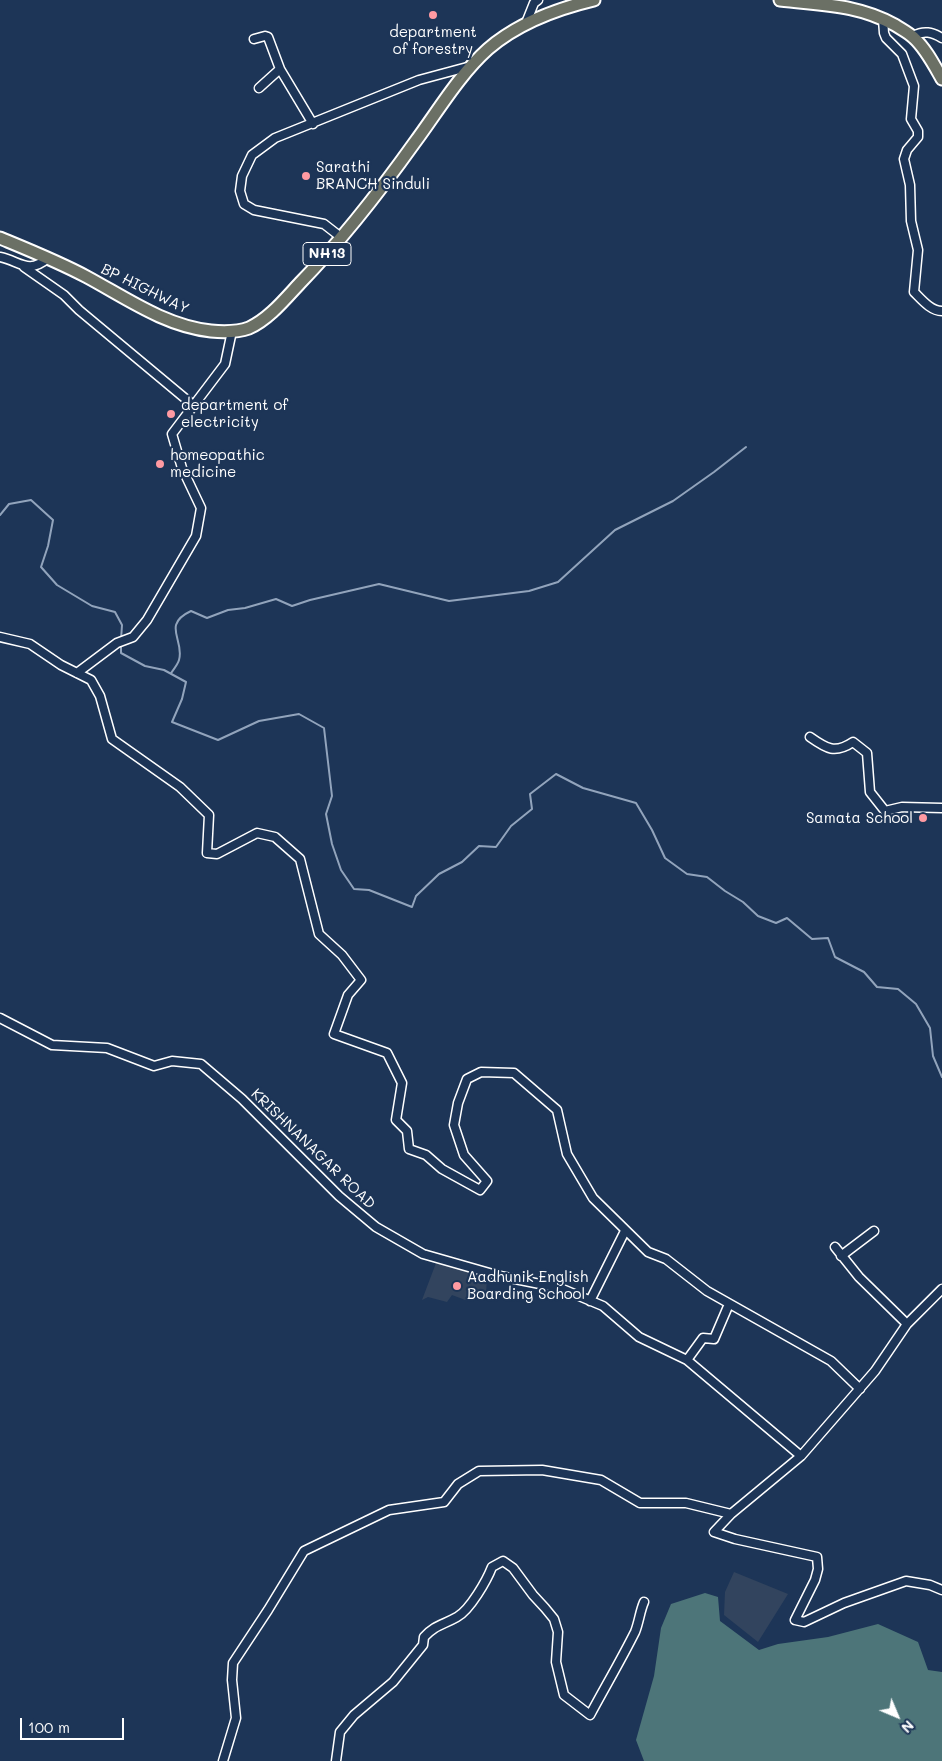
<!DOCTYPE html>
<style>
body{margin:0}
#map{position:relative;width:942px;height:1761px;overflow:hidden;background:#1d3557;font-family:Mali,sans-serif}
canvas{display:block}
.north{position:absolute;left:872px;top:1691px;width:50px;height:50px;-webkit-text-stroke:4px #1d3557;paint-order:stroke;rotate:135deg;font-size:14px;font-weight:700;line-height:20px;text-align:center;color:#fff}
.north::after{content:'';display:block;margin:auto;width:18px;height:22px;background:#fff;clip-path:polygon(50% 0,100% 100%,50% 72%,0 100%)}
.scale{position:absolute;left:20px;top:1718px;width:104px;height:22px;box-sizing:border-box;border:2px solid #fff;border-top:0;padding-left:6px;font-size:15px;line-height:18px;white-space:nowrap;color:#fff;-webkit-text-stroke:4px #1d3557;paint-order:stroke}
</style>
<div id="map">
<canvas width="942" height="1761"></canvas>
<div class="north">N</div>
<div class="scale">100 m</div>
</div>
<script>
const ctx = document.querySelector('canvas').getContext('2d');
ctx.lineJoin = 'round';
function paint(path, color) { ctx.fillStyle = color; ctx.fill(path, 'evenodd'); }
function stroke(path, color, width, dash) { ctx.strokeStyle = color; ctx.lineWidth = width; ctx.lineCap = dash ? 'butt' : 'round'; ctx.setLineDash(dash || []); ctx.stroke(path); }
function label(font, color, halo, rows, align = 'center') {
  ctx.font = font + ' Mali,sans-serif'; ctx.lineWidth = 4.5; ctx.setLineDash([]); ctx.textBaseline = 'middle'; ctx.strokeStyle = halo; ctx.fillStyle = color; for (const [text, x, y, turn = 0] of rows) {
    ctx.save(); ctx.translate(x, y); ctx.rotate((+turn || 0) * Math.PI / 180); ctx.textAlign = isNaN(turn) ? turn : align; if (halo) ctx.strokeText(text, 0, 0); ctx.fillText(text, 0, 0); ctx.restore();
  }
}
paint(new Path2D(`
 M436,1263L487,1277L486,1294L481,1298L468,1301L452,1295L447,1302L428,1297L422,1300Z
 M734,1572L788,1594L758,1642L724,1615L725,1592Z`), '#32445e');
paint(new Path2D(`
 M705,1593L718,1597L720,1621L759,1650L778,1644L828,1637L878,1624L918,1642L928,1670L942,1672V1761H644L636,1740L654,1676L661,1628L671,1604Z`), '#4d7579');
stroke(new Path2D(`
 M0,515L9,504L31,500L53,520L48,546L41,567L57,585L92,606L115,612L122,625L121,640
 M121,645V653L145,666L164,670L186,682L182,699L172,722L218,740L259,721L299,714L324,728L332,796L326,814L332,844L341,870L354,889L369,890L412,907L416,896L439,874L462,862L479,846L496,847L511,826L532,809L530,794L556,774L583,788L636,803L652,830L665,858L687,874L707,877L725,891L743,902L758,916L776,923L787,918L812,939L828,938L835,957L864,972L877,987L898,989L916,1004L930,1028L933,1056L942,1077
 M171,673C174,669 178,664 179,660C185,640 161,625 191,611L207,618L228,610L245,608L276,599L292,606L310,600L379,584L449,601L529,591L558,582L615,530L673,501L714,472L746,447`), '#92a4bc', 2);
const minor = new Path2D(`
 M883,19L884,33L886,38L902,54L914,86L911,119L918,131V137L907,150L904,159L910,185L911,221L918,250L914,292C922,300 931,311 942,311
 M526,23L534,3L538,0
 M913,36C924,30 932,32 942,38
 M254,39L265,36L268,37L280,69L313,124
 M259,88L280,69
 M342,238L324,224L254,210L244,204L240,191L242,176L252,155L275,138L419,80L471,66
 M0,257C20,261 28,275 48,258
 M24,267L64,295L79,310L193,405
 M0,637L30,644L61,665L91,680L100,696L112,739L180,787L209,815L207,853L217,854L257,833L275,837L300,859L319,934L342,955L361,980L348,995L334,1034L387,1053L402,1083L396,1120L407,1131L409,1149L426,1155L442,1169L480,1190L487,1181L464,1155L454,1125L458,1103L467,1079L481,1072L514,1073L557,1110L567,1154L593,1198L648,1252L666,1259L707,1291L831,1361L860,1389
 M77,673L117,643L133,637L147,620L196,536L201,508L182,468L172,434L225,364L232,331
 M810,737C827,749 835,754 853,742L867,753L870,792L885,811L902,807L942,808
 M0,1018L52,1045L107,1048L154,1066L172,1061L201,1064L242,1099L339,1196L376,1227L423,1254L500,1276L560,1288L603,1306L639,1337L687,1360L801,1456
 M835,1247L859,1277L907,1324
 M841,1256L874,1231
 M590,1301L625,1231
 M687,1360L703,1338L714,1339L729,1304
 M731,1514L714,1532L735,1539L817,1557L818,1569L815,1580L795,1620L804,1622L844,1603L906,1581L930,1585L942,1590
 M223,1761L236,1718L232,1680L233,1663L268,1610L304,1551L389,1510L444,1502L458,1484L479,1471L542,1470L601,1480L640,1503H686L731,1514L801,1456L875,1371L907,1324L942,1289
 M336,1761L340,1732L354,1715L393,1682L423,1645L424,1637C435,1625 443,1625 457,1617C470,1610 487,1580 492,1567L503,1561L513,1568L533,1595L545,1608L554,1619L558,1632L556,1662L564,1695L590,1715C605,1687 621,1660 635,1632C639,1622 640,1611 644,1602`);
const highway = new Path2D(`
 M780,0C822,5 857,4 895,25C901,29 909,33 914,38C926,49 934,65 942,79
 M0,238C29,250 59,262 87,277C126,298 165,326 211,331C222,332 238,332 249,328C269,319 285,299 300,283C343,239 380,191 415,142C438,111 459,75 488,49C517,24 556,9 594,0`);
stroke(minor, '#fff', 11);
stroke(highway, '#fff', 15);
stroke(minor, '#1d3557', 8);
stroke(highway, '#6b7065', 11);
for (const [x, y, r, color] of [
 [433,15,5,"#ff9aa2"],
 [306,176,5,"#ff9aa2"],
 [171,414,5,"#ff9aa2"],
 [160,464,5,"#ff9aa2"],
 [923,818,5,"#ff9aa2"],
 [457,1286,5,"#ff9aa2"]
]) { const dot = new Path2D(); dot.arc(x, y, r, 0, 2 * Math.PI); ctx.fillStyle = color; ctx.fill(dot); stroke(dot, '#1d3557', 2); }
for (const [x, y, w] of [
 [327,254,48]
]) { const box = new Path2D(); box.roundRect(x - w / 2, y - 11.5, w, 23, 4); ctx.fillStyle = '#1d3557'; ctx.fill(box); stroke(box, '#fff', 1); }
label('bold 14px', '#fff', null, [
 ["NH13",327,254]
]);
label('15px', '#fff', '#1d3557', [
 ["department",433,32,"center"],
 ["of forestry",433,49,"center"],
 ["Sarathi",316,167],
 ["BRANCH Sinduli",316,184],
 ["department of",181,405],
 ["electricity",181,422],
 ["homeopathic",170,455],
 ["medicine",170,472],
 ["Samata School",913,818,"right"],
 ["Aadhunik English",467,1277],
 ["Boarding School",467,1294]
], 'left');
label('15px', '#fff', '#1d3557', [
 ["BP HIGHWAY",145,289,26],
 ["KRISHNANAGAR ROAD",313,1149,44]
]);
</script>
